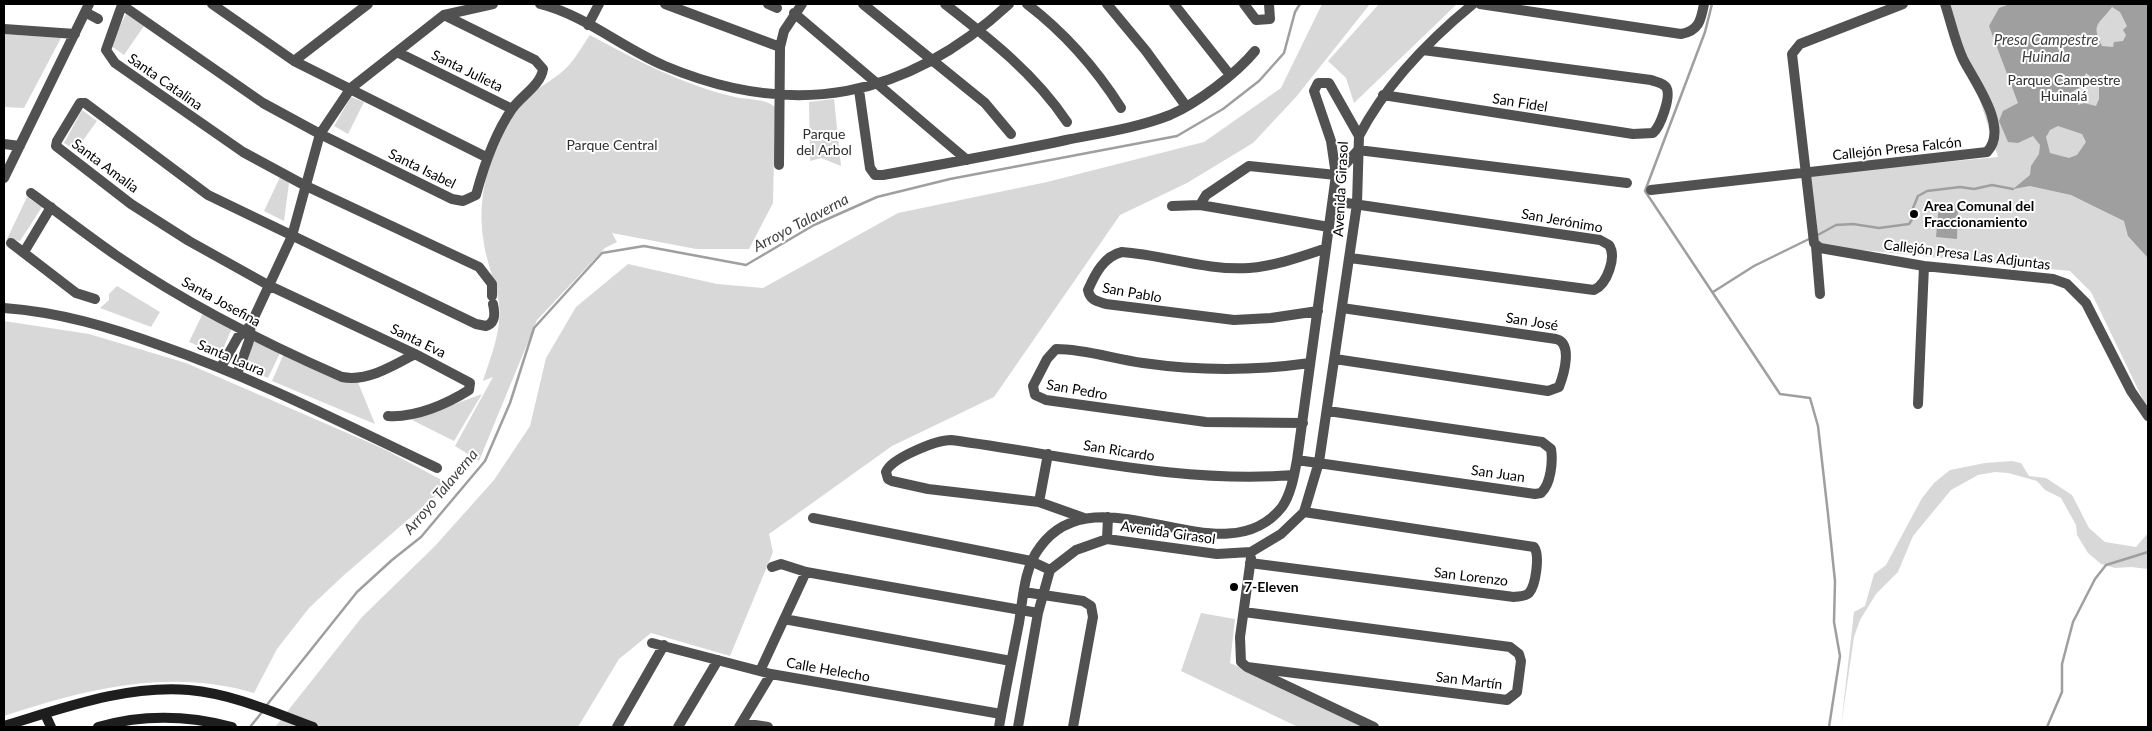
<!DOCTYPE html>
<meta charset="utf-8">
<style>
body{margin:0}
#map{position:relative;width:2152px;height:731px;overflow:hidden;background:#fff;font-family:Lato,sans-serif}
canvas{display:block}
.frame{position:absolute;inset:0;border:5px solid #000;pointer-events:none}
</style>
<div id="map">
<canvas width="2152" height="731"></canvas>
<div class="frame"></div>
</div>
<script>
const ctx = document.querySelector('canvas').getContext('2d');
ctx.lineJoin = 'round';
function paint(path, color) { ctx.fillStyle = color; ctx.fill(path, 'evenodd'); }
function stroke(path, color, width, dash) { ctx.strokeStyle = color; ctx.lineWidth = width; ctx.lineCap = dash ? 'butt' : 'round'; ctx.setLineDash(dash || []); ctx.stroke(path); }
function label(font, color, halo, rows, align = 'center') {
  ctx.font = font + ' Lato,sans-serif'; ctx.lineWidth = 4; ctx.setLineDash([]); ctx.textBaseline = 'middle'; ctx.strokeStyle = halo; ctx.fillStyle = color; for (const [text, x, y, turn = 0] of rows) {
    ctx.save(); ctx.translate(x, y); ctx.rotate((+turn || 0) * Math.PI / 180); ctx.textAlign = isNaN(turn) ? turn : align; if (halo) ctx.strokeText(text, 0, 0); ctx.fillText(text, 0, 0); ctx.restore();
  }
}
paint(new Path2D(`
 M1322,4H1370L1296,97L1253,143L1187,183L1120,215L994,397L892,446L769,534L773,552L730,656L651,633L619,659L578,727H275L362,617L435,546L494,480L530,426L546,358L576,307L628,264L717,284L763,288L898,213L1047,182L1204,142L1281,88Z
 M1379,4H1457L1354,103L1346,78L1328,61Z
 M1949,4H2148V410L2091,292L2070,271L1822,246L1816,239L1805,175L1998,157Z
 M126,14L144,26L124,55L110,45Z
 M4,34L61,38L24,108L4,107Z
 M590,35C636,60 683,85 735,97C747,100 765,98 775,107L773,203L749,249H696L612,233L617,242L605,248L537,320L479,461L455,446L493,377L483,381C491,356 502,330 499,303C496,283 487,264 484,244C478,211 483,178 496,147C505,126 517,106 534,92C544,84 556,78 565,69C575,60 582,46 590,35Z
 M351,97L364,102L348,134L334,126Z
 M834,99L841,166L821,158L810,161L809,102Z
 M82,110L97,121L76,150L64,143Z
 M281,175L289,183L284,221L264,211Z
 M27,197L42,207L20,241L7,239Z
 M117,286L160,312L151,327L100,308L109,300V294Z
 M203,313L232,328L223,349L210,351L189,342Z
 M4,321L89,334L186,363L384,449L449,484L343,576L309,608L277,649L254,693C169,668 86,689 4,716Z
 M255,341L281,351L268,378C243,369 242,365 255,341Z
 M285,351L357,380L375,424L272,381Z
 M482,394L454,441L412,420Z
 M2012,461L2021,463L2029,476L2046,478L2072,495L2089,528L2105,542L2136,547L2148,533V569L2131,567L2115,568L2101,564L2088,553L2077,535L2076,525L2061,498L2045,490L2037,481L2008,473L1995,472L1978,475L1951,490L1913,536L1898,572L1876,594L1860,620L1854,637L1841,726L1854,612L1865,606L1874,574L1886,565L1922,498L1934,483L1950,470L1985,463Z
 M1201,613L1235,619L1230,663L1370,727H1298L1181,671Z`), '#d8d8d8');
paint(new Path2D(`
 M2010,4H2148V258L2128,236L2124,221L2071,195L2030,186L2013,189L2030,175L2031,166L2039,154L2040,145L2033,136L2018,143L2008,142L1999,121L2003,111L2018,103L1989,26L1999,8ZM2112,7L2120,12L2127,26L2123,30L2126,35L2123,41L2114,42L2113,47L2102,46C2090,23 2100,24 2112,7ZM2086,73L2099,83V99L2096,106L2084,103L2078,105V100L2072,92L2079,88ZM2058,126L2082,134L2086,142L2077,155L2069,158L2050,153L2046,137L2050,130Z
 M1958,204L1957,239L1936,237L1939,205Z`), '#9f9f9f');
stroke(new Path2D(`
 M1712,4L1705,32L1645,191L1780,394L1810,398L1818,426L1828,514L1835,581L1834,622L1840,656L1829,727
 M1816,236L1836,225L1853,224L1879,228L1909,224L1913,218V208L1918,196L1927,191L1960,187L1974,189L1992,185L2013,189
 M1713,292L1754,266L1811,238
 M266,706L357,592L392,560L421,537L485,461L510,403L534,328L602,253L644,246L746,265L814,225L877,197L950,179L1177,136L1223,109L1259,81L1284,53L1295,12L1300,4
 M250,727L263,711
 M2047,727L2062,692V664L2073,622L2095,579L2106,565L2148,552`), '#9f9f9f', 2.5);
stroke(new Path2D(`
 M212,4L294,61L486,157
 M540,4C585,15 622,48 665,66C794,120 906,99 1009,4
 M665,4L780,47
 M768,4L777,8
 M863,4L985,103L1011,134
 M945,4C990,39 1035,74 1067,122
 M1027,4C1065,33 1095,67 1121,108
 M1107,4L1146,51L1186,106
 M1174,4L1230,75
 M1244,4L1256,20L1270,19L1269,4
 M1480,4L1681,34C1699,31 1701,20 1704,4
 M1903,4L1800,44L1792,54L1814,243L1820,248L1924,266L2053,279L2067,284L2086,303L2131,391L2148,416
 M85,12L98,19
 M794,13L967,160
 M444,15L535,60L543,69C541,85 521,96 512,109C494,135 484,165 476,195L463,201L452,199L320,134L263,103L122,5L106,50L115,63L243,152L304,185L479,267L492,284V296
 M588,25L599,4
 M4,29L75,34
 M397,52L512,109
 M294,61L368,4
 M859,90L870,168L875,175H883C944,164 1005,153 1066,140C1101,133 1137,128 1170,115C1197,103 1236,74 1255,51
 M1383,95L1633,134L1653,133C1660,127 1672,96 1666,87C1663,83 1656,82 1651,80L1423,50
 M1359,136C1386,84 1428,41 1473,4
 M4,144L20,146
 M779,165L780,47L784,31L802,4
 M4,178L89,4
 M1651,190L1987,152C2010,128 1974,81 1963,59C1955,42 1951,22 1945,4
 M31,193C60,214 88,236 117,256C187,304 264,343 342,377C367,382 393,366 415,354
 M1333,201L1600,240L1609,245C1617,257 1607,284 1594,290L1350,258
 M1200,205L1206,195L1249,166L1336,175L1358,150L1627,183
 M1172,206L1200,205L1329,227
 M11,243L76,293L95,299
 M1816,246L1820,294
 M24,252L51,207
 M4,308C59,312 110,327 162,346C257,379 346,425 437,468
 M1318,311L1271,318L1234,320L1106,304C1096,301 1090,300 1088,290C1095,274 1104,256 1122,252C1164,255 1207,271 1249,268C1275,266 1300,257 1324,249
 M1335,359L1548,391L1559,387C1564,374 1573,343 1556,339L1342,308
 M221,367L238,337L249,327
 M237,374L249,341L251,324L292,236L320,134L351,88L444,15L493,4
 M1918,404L1924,266
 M388,416C415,418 447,404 469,390L470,383L415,354L268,285L189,241L131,204L56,146L57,141L80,103H85L208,195L476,324L486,326C496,323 495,313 493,304
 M1303,423L1206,422L1046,400L1035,395L1033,386L1047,359L1056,349C1085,349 1114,359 1143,363C1199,371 1253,371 1310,363
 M1297,460L1535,494L1541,493C1551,484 1553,461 1551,449L1542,442L1328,411
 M1039,502L1048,454
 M813,518L1031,561L1050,570
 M1084,518L1039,502L928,489L892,481L888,479L886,472C891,458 937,440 951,440C1065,455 1179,484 1294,475
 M1107,539L1108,517
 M1251,558L1240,637L1241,662L1247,667L1374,727
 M1250,563L1514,597C1518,596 1525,597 1529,593C1536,585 1540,555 1534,547L1304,512
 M772,567L781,564L806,572L1038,613
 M1024,592L1083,601L1091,606L1093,617L1073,727
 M1244,612L1510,647L1519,654L1521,661L1517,692L1507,700L1247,667
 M784,619L1011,661
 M652,643L771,674L1001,714
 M760,671L806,572
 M742,723L768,727
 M617,727L664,645
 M678,727L718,660
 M739,727L771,674
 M999,727C1005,692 1012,658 1019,623C1023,598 1024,568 1040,547C1098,467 1223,582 1282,507C1291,494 1294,476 1297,460L1336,175L1331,141L1314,91L1318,83H1329L1359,136L1357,204L1319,462L1304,512L1281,534L1251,552L1217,554L1107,539L1076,550L1050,570L1038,613L1018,727`), '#515151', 10);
stroke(new Path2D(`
 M45,714L51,727
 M4,726C64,708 125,685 189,690C233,694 273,712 313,727
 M98,727C143,714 187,715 232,727`), '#1e1e1e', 10);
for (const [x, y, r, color] of [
 [1914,214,5,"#000"],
 [1234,587,5,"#000"]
]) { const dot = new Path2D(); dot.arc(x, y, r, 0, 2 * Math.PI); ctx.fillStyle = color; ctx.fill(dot); stroke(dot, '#fff', 2); }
label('14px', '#000', '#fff', [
 ["Santa Julieta",467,71,26],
 ["Santa Catalina",165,82,35],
 ["San Fidel",1520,103,9],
 ["Callejón Presa Falcón",1897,149,-6],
 ["Santa Amalia",105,166,37],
 ["Santa Isabel",422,169,26],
 ["Avenida Girasol",1341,189,-87],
 ["San Jerónimo",1562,221,10],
 ["Callejón Presa Las Adjuntas",1967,255,7],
 ["San Pablo",1132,293,10],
 ["Santa Josefina",221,302,29],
 ["San José",1532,322,9],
 ["Santa Eva",418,341,26],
 ["Santa Laura",231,358,23],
 ["San Pedro",1077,390,10],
 ["San Ricardo",1119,451,9],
 ["San Juan",1498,474,8],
 ["Avenida Girasol",1168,533,8],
 ["San Lorenzo",1471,577,7],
 ["Calle Helecho",828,670,10],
 ["San Martín",1469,681,7]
]);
label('14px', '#2f2f2f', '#fff', [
 ["Parque Campestre",2064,80],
 ["Huinalá",2064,96],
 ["Parque",824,134],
 ["del Arbol",824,150],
 ["Parque Central",612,145]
]);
label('bold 14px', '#000', '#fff', [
 ["Area Comunal del",1924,206],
 ["Fraccionamiento",1924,222],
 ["7-Eleven",1244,587]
], 'left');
label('italic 15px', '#404040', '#fff', [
 ["Presa Campestre",2046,40],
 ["Huinala",2046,57],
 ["Arroyo Talaverna",801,223,-28],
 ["Arroyo Talaverna",441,492,-50]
]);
</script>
